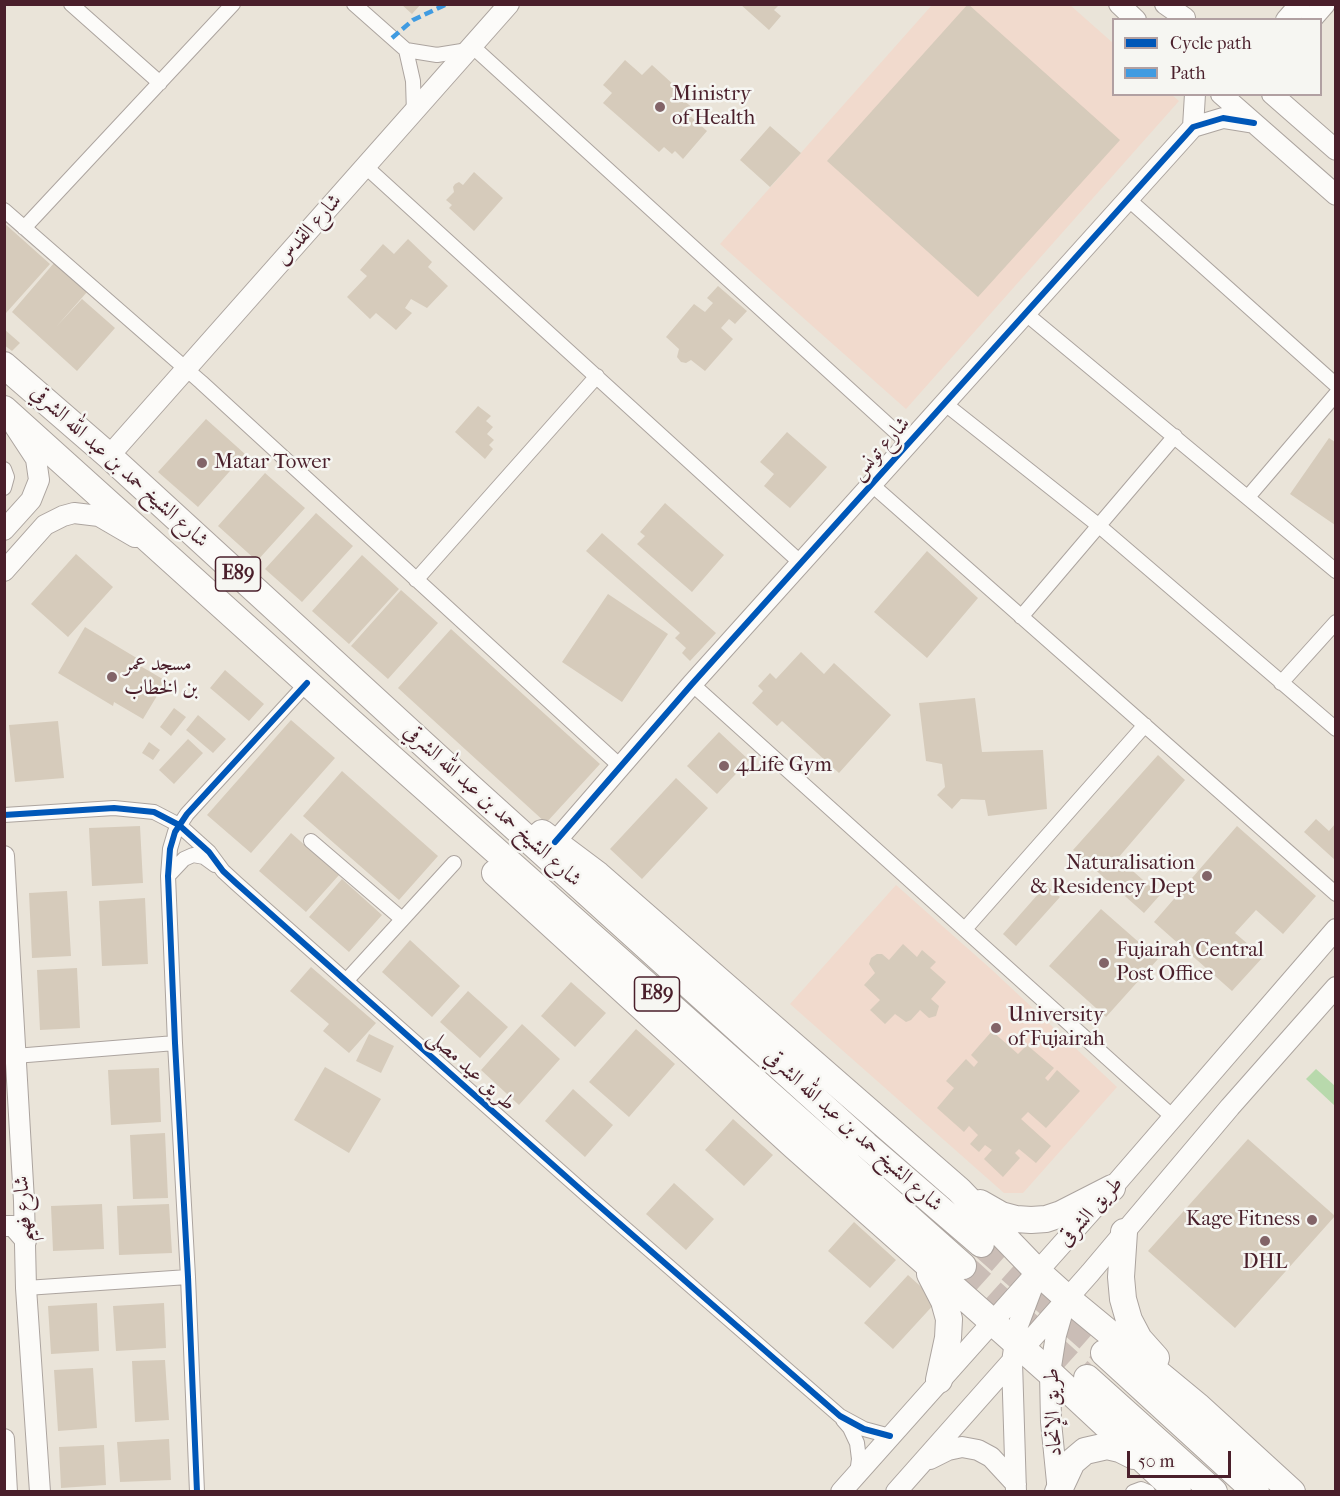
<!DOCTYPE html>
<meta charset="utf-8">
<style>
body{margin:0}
#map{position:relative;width:1340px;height:1496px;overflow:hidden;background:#eae4d9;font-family:"IM FELL French Canon",serif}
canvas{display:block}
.frame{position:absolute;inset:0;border:6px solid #4a1f2b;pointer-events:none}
.legend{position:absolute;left:1112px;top:18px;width:210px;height:78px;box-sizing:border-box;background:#f6f6f2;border:2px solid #b1a0a2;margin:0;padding:8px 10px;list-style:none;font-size:18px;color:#4a1f2b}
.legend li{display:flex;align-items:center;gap:12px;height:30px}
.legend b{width:30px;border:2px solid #b1a0a2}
.scale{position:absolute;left:1127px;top:1451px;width:104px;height:27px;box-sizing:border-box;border:3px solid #4a1f2b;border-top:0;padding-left:8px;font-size:18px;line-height:21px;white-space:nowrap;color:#4a1f2b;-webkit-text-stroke:4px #f6f6f2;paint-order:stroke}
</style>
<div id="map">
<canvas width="1340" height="1496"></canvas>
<div class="frame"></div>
<ul class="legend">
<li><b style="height:8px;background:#0057b8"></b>Cycle path</li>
<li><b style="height:8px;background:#409be1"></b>Path</li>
</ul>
<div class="scale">50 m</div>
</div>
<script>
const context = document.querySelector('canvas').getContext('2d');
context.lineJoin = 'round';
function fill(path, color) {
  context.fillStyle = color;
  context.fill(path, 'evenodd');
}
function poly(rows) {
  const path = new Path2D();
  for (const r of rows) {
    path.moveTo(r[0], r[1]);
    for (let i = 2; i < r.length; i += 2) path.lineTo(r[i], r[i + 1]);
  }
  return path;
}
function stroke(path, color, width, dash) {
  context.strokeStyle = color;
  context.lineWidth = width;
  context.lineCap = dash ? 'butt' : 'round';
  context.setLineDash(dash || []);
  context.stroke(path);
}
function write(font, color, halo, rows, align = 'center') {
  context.font = font + ' "IM FELL French Canon",Amiri,serif';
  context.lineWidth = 5;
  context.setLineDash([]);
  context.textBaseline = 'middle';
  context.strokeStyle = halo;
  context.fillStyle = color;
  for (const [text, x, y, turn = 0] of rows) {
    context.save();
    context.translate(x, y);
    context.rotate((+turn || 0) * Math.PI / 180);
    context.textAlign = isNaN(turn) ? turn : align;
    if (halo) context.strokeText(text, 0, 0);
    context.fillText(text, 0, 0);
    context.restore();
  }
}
const built = poly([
 [932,5,1070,5,1113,43,1114,94,1172,95,1179,101,906,409,720,244],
 [896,885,991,969,1117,1087,1023,1193,1004,1193,790,1004]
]);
const green = poly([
 [1316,1069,1335,1086,1335,1106,1306,1079]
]);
const building = poly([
 [401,4,421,4,412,14],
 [740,4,780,4,774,10,781,16,769,30],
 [968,4,1120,140,978,297,827,161],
 [625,60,642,75,652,65,686,96,683,100,694,109,689,115,707,131,683,159,675,151,672,154,664,147,659,152,603,103,612,93,603,85],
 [770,126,801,153,770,187,740,160],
 [474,172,503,198,474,231,449,208,452,205,446,200,454,192,453,187,455,184,459,182,463,185],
 [4,223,50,264,6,313,4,312],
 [408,239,432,262,428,267,448,286,427,308,411,299,405,308,412,313,396,330,376,313,370,319,347,297,367,276,360,270,383,244,394,254],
 [54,263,87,292,56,327,82,299,115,328,77,371,12,312],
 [718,286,747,311,735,324,729,319,721,328,733,339,705,371,691,360,686,363,681,362,677,357,679,349,666,337,694,304,705,312,713,303,707,298],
 [4,329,20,343,12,351,4,345],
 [478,406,491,416,486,421,493,427,487,434,494,440,489,445,493,449,485,459,455,432],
 [206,419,245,454,198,507,158,472],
 [787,432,827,467,790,508,764,486,774,474,760,462],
 [1329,438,1335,442,1335,525,1290,494],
 [265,473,305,508,257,561,218,526],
 [665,503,724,555,692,592,637,544,645,536,640,532],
 [316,513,353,546,302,602,265,569],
 [602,533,716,633,690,661,682,653,686,648,675,638,680,633,586,551],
 [927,551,978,598,927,658,874,612],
 [76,554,113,587,68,637,31,604],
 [362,555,399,589,349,644,312,611],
 [401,590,438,623,388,679,351,646],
 [608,594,668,634,622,702,562,662],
 [85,627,140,660,137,664,166,681,143,719,114,702,113,706,58,673],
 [451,629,600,764,546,823,398,688],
 [801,652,824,674,834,663,891,715,839,773,782,721,777,726,752,703,763,691,758,686,770,673,776,679],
 [225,670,264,704,249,721,210,688],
 [975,698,982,752,1043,750,1047,809,988,816,985,800,961,799,952,809,937,795,945,787,942,764,926,761,919,703],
 [174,708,186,717,171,736,160,727],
 [198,715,226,739,213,753,186,730],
 [291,720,335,758,251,853,207,815],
 [58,721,64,778,15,782,9,725],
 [719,732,749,760,717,794,687,766],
 [188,739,203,753,174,784,159,770],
 [149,742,160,750,153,760,142,753],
 [1158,755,1185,780,1118,858,1160,895,1144,913,1073,850],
 [342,771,438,856,399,900,303,816],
 [676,778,708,808,642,879,610,849],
 [1316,819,1329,831,1335,824,1335,860,1304,832],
 [140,826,143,883,92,886,89,828],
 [1237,826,1316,896,1283,934,1256,910,1235,933,1263,957,1232,991,1154,922],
 [291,833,339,875,306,912,259,871],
 [342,879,382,915,349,952,309,917],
 [1046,885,1060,897,1016,946,1003,934],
 [67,891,71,956,32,958,29,893],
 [145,898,148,964,102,966,99,901],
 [1101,909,1158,959,1106,1017,1049,966],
 [410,940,460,986,432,1017,382,972],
 [903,944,917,957,922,950,936,962,930,968,946,982,931,999,939,1006,936,1016,929,1018,920,1010,911,1020,906,1022,895,1014,885,1024,870,1010,880,1000,864,985,875,973,869,964,871,958,877,954,882,954,889,960],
 [311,967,376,1023,349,1053,323,1031,329,1024,290,991],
 [77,968,80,1028,40,1030,37,970],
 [571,982,606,1013,575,1047,541,1016],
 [468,991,508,1027,480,1058,440,1022],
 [522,1024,560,1059,519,1105,481,1070],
 [636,1029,675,1064,629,1117,589,1082],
 [992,1031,1018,1054,1027,1045,1054,1068,1045,1078,1048,1081,1057,1070,1080,1091,1046,1128,1028,1112,1021,1119,1051,1146,1036,1163,1019,1149,1015,1153,1020,1158,1003,1177,984,1159,992,1150,985,1145,979,1152,970,1144,978,1135,969,1126,964,1132,937,1108,954,1088,946,1081,966,1059,974,1067,978,1062,971,1055],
 [369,1034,394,1046,381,1073,356,1061],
 [325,1067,381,1099,349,1153,294,1120],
 [159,1068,161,1122,111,1125,108,1070],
 [573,1089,613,1125,585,1157,545,1121],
 [733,1119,773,1155,744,1186,705,1150],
 [165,1133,168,1198,133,1199,130,1135],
 [1248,1139,1335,1216,1235,1328,1148,1251],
 [674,1183,714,1219,686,1250,646,1214],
 [102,1204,104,1249,53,1251,51,1206],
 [169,1204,172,1253,119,1255,117,1206],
 [854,1222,896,1260,870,1288,828,1251],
 [908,1275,937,1301,893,1349,864,1323],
 [97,1303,99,1351,51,1354,48,1306],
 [164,1303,166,1348,116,1351,113,1306],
 [165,1360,169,1420,135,1422,132,1361],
 [93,1368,97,1428,58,1431,54,1370],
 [169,1439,171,1480,120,1482,117,1442],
 [104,1445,106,1485,61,1488,59,1447]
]);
const highwayTunnel = poly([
 [981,1244,1104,1353],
 [963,1266,1087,1378]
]);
const street = poly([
 [71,4,160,83],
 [354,4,406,50,437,55,468,50],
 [472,46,908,443],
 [406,50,413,81,414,113],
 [365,166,801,563],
 [1128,199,1336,385],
 [4,210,201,382,620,766],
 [24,228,233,4],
 [1025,313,1336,571],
 [944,403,1098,525,1336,729],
 [4,469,7,477,4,488],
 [871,484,1336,894],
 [1248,497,1336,394],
 [416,580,597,376],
 [1021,617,1175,436],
 [1281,683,1336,622],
 [692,684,1174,1118],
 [4,815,114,808,154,812,179,825,209,852,223,871,236,883,589,1197,840,1416,864,1429,890,1436],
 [311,841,402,919],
 [168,876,184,859,193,855,204,857,215,865],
 [965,929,1145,725],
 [346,981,454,863],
 [15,1056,175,1043],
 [26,1288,188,1277],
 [843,1420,850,1428,857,1443,859,1459,857,1474],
 [197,1492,188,1277,175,1043,168,876,170,849,175,832,187,814,307,683],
 [1133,1492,1141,1489,1148,1492]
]);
const secondary = poly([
 [1119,4,1136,20],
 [1165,4,1185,18],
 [1286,20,1300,4],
 [1311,20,1325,4],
 [1221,94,1336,195],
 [1272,94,1336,150],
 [1193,127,1195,94],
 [109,456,509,4],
 [4,530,31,500,39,480,36,459,15,427],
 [4,571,45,525,63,516,74,513,99,516,135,537],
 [555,842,692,684,1193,127,1223,118,1254,123],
 [4,856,24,1201,26,1288,40,1492],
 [4,1226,13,1226,26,1241],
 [4,1439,7,1492],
 [930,1459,948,1450,962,1447,978,1450,991,1457,1016,1484],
 [841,1492,1112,1188,1336,929],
 [896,1492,1090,1273,1230,1107,1336,987],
 [1016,1492,1012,1362,1017,1328,1034,1283],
 [1058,1492,1051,1422,1050,1373,1056,1335,1064,1307]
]);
const highway = poly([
 [4,365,109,456,468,785,866,1145,981,1244],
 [4,409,351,722,963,1266],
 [542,833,598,875,959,1190,1038,1272,1067,1298,1199,1407,1292,1492],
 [495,873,794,1146,1050,1373,1178,1492],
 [980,1203,1001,1215,1016,1219,1031,1220,1046,1219,1061,1214,1112,1188],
 [1124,1232,1121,1277,1123,1299,1129,1320,1139,1339,1156,1358],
 [930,1274,944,1301,949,1319,948,1338,939,1380],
 [1104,1353,1256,1492],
 [1087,1378,1214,1492],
 [1058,1492,1072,1462,1085,1451,1107,1446,1120,1449,1134,1456]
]);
const quiet = poly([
 [392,38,413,20,447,4]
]);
const cycleway = poly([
 [4,815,114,808,154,812,179,825,209,852,223,871,236,883,589,1197,840,1416,864,1429,890,1436],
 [555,842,692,684,1193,127,1223,118,1254,123],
 [197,1492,188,1277,175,1043,168,876,170,849,175,832,187,814,307,683]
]);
const markers = [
 [660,107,6,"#826468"],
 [202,463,6,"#826468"],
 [112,677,6,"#826468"],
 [724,766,6,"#826468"],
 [1207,876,6,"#826468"],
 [1104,963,6,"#826468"],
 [996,1028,6,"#826468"],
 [1312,1220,6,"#826468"],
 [1265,1241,6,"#826468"]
];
const shields = [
 [238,574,45],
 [657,994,45]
];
const shieldNames = [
 ["E89",238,574],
 ["E89",657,994]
];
const poiNames = [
 ["Ministry",672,95],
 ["of Health",672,119],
 ["Matar Tower",214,463],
 ["مسجد عمر",124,665],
 ["بن الخطاب",124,689],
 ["4Life Gym",736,766],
 ["Naturalisation",1195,864,"right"],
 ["& Residency Dept",1195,888,"right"],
 ["Fujairah Central",1116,951],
 ["Post Office",1116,975],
 ["University",1008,1016],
 ["of Fujairah",1008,1040],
 ["Kage Fitness",1300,1220,"right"],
 ["DHL",1265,1263,"center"]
];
const streetNames = [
 ["شارع القدس",309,230,-48],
 ["شارع تونس",881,449,-48],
 ["شارع الشيخ حمد بن عبد الله الشرقي",119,467,42],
 ["شارع الشيخ حمد بن عبد الله الشرقي",492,806,42],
 ["طريق عيد مصلى",471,1071,42],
 ["شارع الشيخ حمد بن عبد الله الشرقي",853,1131,42],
 ["شارع فهيم",24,1209,-93],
 ["طريق الشرقى",1091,1212,-48],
 ["طريق اﻹتحاد",1054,1412,-92]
];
fill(built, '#f1dacd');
fill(green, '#b8d9ac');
fill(building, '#d6cbbb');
stroke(highwayTunnel, '#cabdb6', 26, [26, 13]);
stroke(street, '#aca49f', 16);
stroke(secondary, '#aca49f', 22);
stroke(highway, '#aca49f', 28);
stroke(street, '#fcfbf9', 14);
stroke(secondary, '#fcfbf9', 20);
stroke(highway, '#fcfbf9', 26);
stroke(quiet, '#409be1', 4.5, [9, 4.5]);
stroke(cycleway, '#0057b8', 6);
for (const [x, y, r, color] of markers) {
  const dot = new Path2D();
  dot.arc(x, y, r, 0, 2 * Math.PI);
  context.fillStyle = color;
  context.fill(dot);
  stroke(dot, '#f6f6f2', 2);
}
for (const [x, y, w] of shields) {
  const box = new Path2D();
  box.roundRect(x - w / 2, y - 17, w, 34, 4.5);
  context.fillStyle = '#f6f6f2';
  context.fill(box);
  stroke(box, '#4a1f2b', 1.5);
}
write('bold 20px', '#4a1f2b', null, shieldNames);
write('21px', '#4a1f2b', '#f6f6f2', poiNames, 'left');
write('21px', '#4a1f2b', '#f6f6f2', streetNames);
</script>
